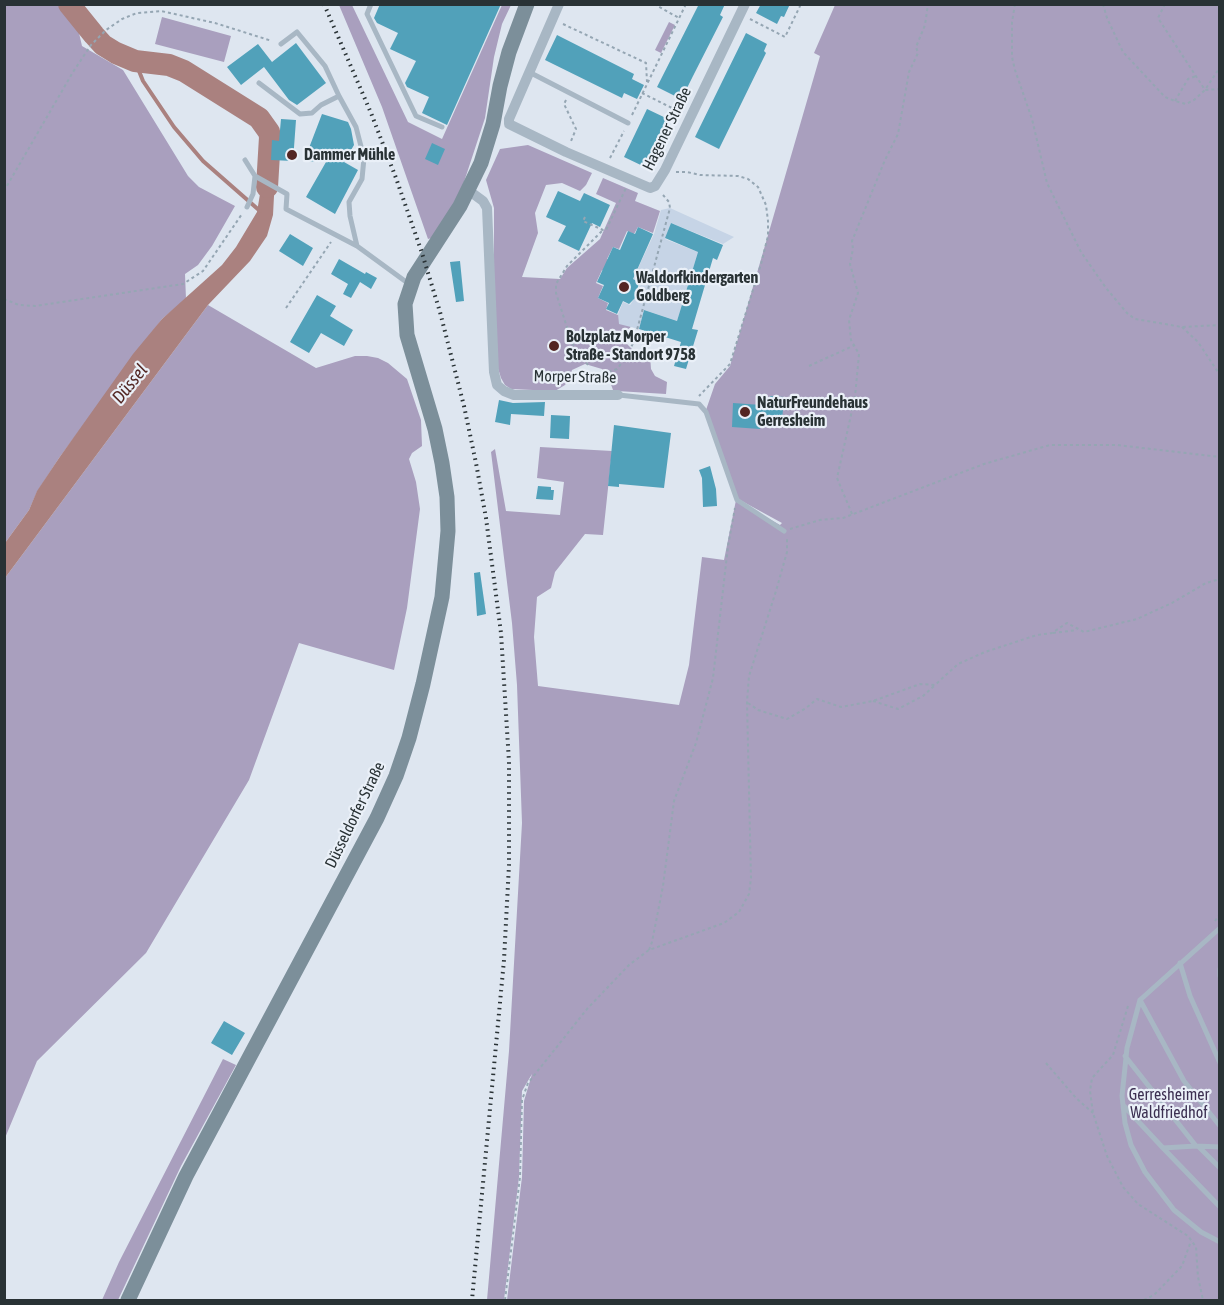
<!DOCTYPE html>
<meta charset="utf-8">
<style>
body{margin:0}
#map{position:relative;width:1224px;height:1305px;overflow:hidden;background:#dee6f0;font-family:"Asap Condensed",sans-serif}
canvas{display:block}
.frame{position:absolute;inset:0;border:6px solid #293235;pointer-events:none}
</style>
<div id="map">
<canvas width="1224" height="1305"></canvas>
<div class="frame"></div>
</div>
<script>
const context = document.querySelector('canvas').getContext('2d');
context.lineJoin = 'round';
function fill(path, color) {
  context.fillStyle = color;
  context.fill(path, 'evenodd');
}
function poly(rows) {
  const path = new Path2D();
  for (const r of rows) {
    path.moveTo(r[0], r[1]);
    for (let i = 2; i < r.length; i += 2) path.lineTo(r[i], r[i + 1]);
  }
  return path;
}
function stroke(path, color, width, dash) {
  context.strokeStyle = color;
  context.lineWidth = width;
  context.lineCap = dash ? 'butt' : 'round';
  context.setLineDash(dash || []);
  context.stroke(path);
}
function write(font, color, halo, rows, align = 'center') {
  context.font = font + ' "Asap Condensed",sans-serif';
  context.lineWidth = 4.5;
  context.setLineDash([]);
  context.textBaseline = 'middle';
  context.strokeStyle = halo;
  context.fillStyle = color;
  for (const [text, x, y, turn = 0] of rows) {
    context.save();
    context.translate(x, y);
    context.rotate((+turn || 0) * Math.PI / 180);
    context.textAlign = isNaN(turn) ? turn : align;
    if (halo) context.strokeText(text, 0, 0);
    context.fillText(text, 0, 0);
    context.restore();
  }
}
const green = poly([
 [5,5,58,5,74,25,79,33,82,46,123,70,188,176,199,187,235,206,212,246,198,265,185,274,186,299,162,319,59,458,37,492,29,510,5,543],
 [339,5,352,5,408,122,442,139,502,5,511,5,502,24,494,57,485,118,461,191,435,237,428,239,382,107],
 [835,5,1219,5,1219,1300,507,1300,522,1177,524,1101,532,1074,522,1091,519,1177,504,1300,487,1300,509,1051,522,823,517,685,512,623,491,452,495,449,506,511,560,515,564,482,537,478,540,447,612,451,603,535,585,534,555,572,551,588,537,597,534,637,538,686,679,705,689,665,702,557,724,560,736,500,780,525,782,523,738,499,706,410,715,384,730,366,820,56,814,53],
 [162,17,231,36,224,62,155,44],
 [669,22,675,25,661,53,655,50],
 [528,145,592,173,586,185,580,191,562,183,546,185,535,213,538,233,522,277,560,279,567,268,600,239,616,203,596,194,603,178,638,193,635,201,660,211,653,233,638,227,634,234,627,231,619,249,613,247,607,259,613,262,608,273,602,270,596,283,603,286,598,298,608,303,606,310,618,315,635,310,626,343,633,350,650,355,651,369,655,376,667,382,666,394,617,391,613,390,608,376,602,369,585,364,572,370,569,379,565,385,555,391,511,389,505,385,501,378,497,365,494,290,494,208,486,180,500,149],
 [208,305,316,368,355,356,367,356,378,358,388,363,407,379,421,420,422,446,412,453,409,459,416,482,420,509,407,608,394,670,299,643,249,780,146,953,37,1061,5,1138,5,578],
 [223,1059,236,1065,181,1166,118,1300,102,1300,119,1262]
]);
const plaza = poly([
 [670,208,734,237,723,244,671,223,665,239,698,252,677,321,644,310,639,329,619,324,618,314,623,302,630,305,639,292,640,282,633,279,654,234,661,210]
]);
const water = poly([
 [266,158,269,158,275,166,275,177,273,215,267,236,250,261,208,305,5,578,5,543,29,510,37,491,59,458,133,354,162,319,222,265,236,247,257,212]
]);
const stream = poly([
 [135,61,143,81,174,127,203,161,260,211]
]);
const river = poly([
 [69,4,94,35,103,45,116,53,135,61,169,65,184,71,259,118,269,132,270,137,267,187]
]);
const building = poly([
 [380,4,501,4,447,125,422,113,429,97,407,87,405,83,416,61,390,49,398,33,377,23,374,18],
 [699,4,725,4,720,15,723,17,693,76,686,90,683,89,679,98,657,87],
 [761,4,790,4,784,17,781,16,777,24,756,13],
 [746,33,767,44,764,51,766,53,719,149,695,137],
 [557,35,634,74,632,79,644,85,637,99,624,93,622,98,545,60],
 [296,43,326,83,297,105,289,100,264,67,241,85,227,67,258,44,272,62],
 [647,109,668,119,663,129,666,130,647,168,624,157],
 [322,114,348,122,351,129,354,145,344,162,358,170,335,214,306,197,326,162,304,161],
 [281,119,296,120,293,161,271,160,272,140,279,141],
 [432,143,445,149,438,165,425,159],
 [558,191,580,201,584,193,610,205,600,227,592,223,579,251,558,241,566,226,546,217],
 [671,223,723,245,717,260,713,258,692,329,698,330,686,369,674,366,681,342,639,329,644,310,677,321,698,252,665,238],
 [638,227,653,234,633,279,639,282,636,297,629,304,623,301,617,314,606,309,609,303,598,298,604,285,597,282,613,247,620,250,628,231,635,234],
 [290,234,313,248,303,266,279,251],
 [339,259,365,274,366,272,377,278,371,289,360,282,351,298,343,294,348,284,331,274],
 [460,261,464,301,456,302,450,262],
 [317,295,336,306,330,316,353,330,344,346,321,333,309,353,290,342],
 [770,396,784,397,782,421,760,420,760,429,732,427,733,403,761,405,761,401,769,401],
 [499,400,513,403,545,402,544,416,511,414,510,425,495,422],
 [551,415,570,416,569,439,550,438],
 [614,425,671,433,664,488,619,484,619,487,608,486],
 [710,466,716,489,717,506,703,507,702,478,699,470],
 [538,486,551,487,551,490,554,490,553,500,536,499],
 [480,572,486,614,477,616,474,573],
 [224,1021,245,1033,232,1055,211,1043]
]);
const path = poly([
 [654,4,679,18],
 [1015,4,1012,22,1012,57,1015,70,1032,119,1047,183,1081,252,1106,288,1127,313,1135,319,1182,327,1220,325],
 [1103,4,1107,18,1123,52,1165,97,1175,101,1186,104,1194,100,1205,90,1220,67],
 [1165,4,1158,18,1205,90,1220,89],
 [750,19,785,37,801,4],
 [563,24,646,63,647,82],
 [642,93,680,112],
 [566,100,564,104,576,129,571,141],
 [1175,101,1188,79,1196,76],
 [632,115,686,4],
 [610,158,624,131],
 [676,172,687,172,700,175,738,176,748,179,758,187,766,205,768,221,768,236,761,264,730,364,699,396],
 [4,191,73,72,91,45,106,30,122,19,137,13,161,11,215,23,272,41],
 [585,217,583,221,603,230,606,230,626,188],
 [4,299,19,305,35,306,183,284,203,271,242,214],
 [286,308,331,242],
 [1182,327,1198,342,1220,375],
 [588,365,572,343,556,293,556,284,567,266,603,230],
 [809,366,855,345],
 [603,374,617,369,627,356,634,341,670,208,669,202,663,195],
 [852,514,837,478,855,397,859,354,851,340,849,320,858,293,850,264,853,249,852,241,885,160,898,134,909,72,918,53,916,47,925,25,928,4],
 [790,529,820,520,843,518,984,464,1050,445,1117,445,1220,457],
 [1053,633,1077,630],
 [873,701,898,709,923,696,934,686],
 [748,703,758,710,787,719,806,708,817,699,841,707,873,701,920,684,935,685,958,664,985,652,1037,635,1052,633,1067,623,1084,632,1137,619,1172,603,1206,583,1220,579],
 [1215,921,1220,914],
 [649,950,652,942,663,886,674,801,696,743,713,678,728,546,735,508],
 [1128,1006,1113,1055,1092,1078,1090,1091,1093,1113,1107,1156,1123,1187,1138,1204,1188,1236,1196,1247,1198,1277,1203,1300],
 [1046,1063,1076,1098,1093,1113],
 [505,1300,520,1177,522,1100,528,1083,587,1009,629,965,649,950,724,923,739,912,749,894,751,878,747,702,749,676,776,591,787,552,787,539],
 [1144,1300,1154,1295,1182,1266,1191,1241]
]);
const service = poly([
 [371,4,367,14,416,116,442,127],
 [281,44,297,32,325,66,339,96],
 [529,72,628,123],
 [259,83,300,114,312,113,321,105,339,96,356,127,364,158,362,179,349,202,350,216,357,246],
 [245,160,255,176,287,194,286,209,357,246,409,284],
 [247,207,253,194,255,176],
 [619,395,699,404,706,412,737,500,784,531],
 [1220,928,1140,1000,1127,1048,1122,1096,1125,1123,1131,1145,1145,1172,1174,1210,1201,1232,1220,1242],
 [1180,963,1190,996,1220,1063],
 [1220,969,1220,976],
 [1140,1000,1184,1081,1220,1126],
 [1125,1056,1196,1146],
 [1123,1105,1163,1148,1196,1146,1220,1147],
 [1199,1147,1220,1168],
 [1163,1148,1220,1207]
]);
const minor = poly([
 [559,4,509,119,509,124,566,152,650,188,655,186,665,170,745,4],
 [468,190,483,201,487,208,494,372,497,385,504,391,514,395,618,395]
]);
const secondary = poly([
 [128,1300,186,1176,377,818,396,776,409,738,423,684,442,597,448,531,447,497,442,463,435,429,407,335,405,304,414,277,460,206,481,163,493,124,500,86,509,52,527,4]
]);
const rail = poly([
 [324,4,371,113,396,178,421,250,440,312,464,406,476,463,486,518,501,633,509,762,509,865,504,960,472,1300]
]);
const markers = [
 [292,155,6,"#532623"],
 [624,287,6,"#532623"],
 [554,346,6,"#532623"],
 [745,412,6,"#532623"]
];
const streetNames = [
 ["Hagener Straße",667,129,-64],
 ["Morper Straße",575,377,1],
 ["Düsseldorfer Straße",355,815,-64]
];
const poiNames = [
 ["Dammer Mühle",304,155],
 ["Waldorfkindergarten",636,278],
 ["Goldberg",636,296],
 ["Bolzplatz Morper",566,337],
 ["Straße - Standort 9758",566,355],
 ["NaturFreundehaus",757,403],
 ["Gerresheim",757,421]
];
const parkNames = [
 ["Gerresheimer",1169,1095],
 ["Waldfriedhof",1169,1113]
];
const waterNames = [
 ["Düssel",130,384,-51]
];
fill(green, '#a99fbe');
fill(plaza, '#c6d4e6');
fill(water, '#aa817f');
stroke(stream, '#aa817f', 4);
stroke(river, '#aa817f', 22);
fill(building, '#51a1ba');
stroke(path, '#95a6b3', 2, [3, 3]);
stroke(service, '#a8b7c4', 5);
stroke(minor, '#a8b7c4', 10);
stroke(secondary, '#7c8f9a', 15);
stroke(rail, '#293235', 4, [1.5, 4.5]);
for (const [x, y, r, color] of markers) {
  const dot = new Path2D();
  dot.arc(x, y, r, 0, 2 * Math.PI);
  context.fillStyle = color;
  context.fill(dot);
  stroke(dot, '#eaf0f8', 2);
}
write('16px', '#293235', '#eaf0f8', streetNames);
write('bold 16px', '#293235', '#eaf0f8', poiNames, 'left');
write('16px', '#3c2f51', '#eaf0f8', parkNames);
write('italic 18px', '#532623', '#eaf0f8', waterNames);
</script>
